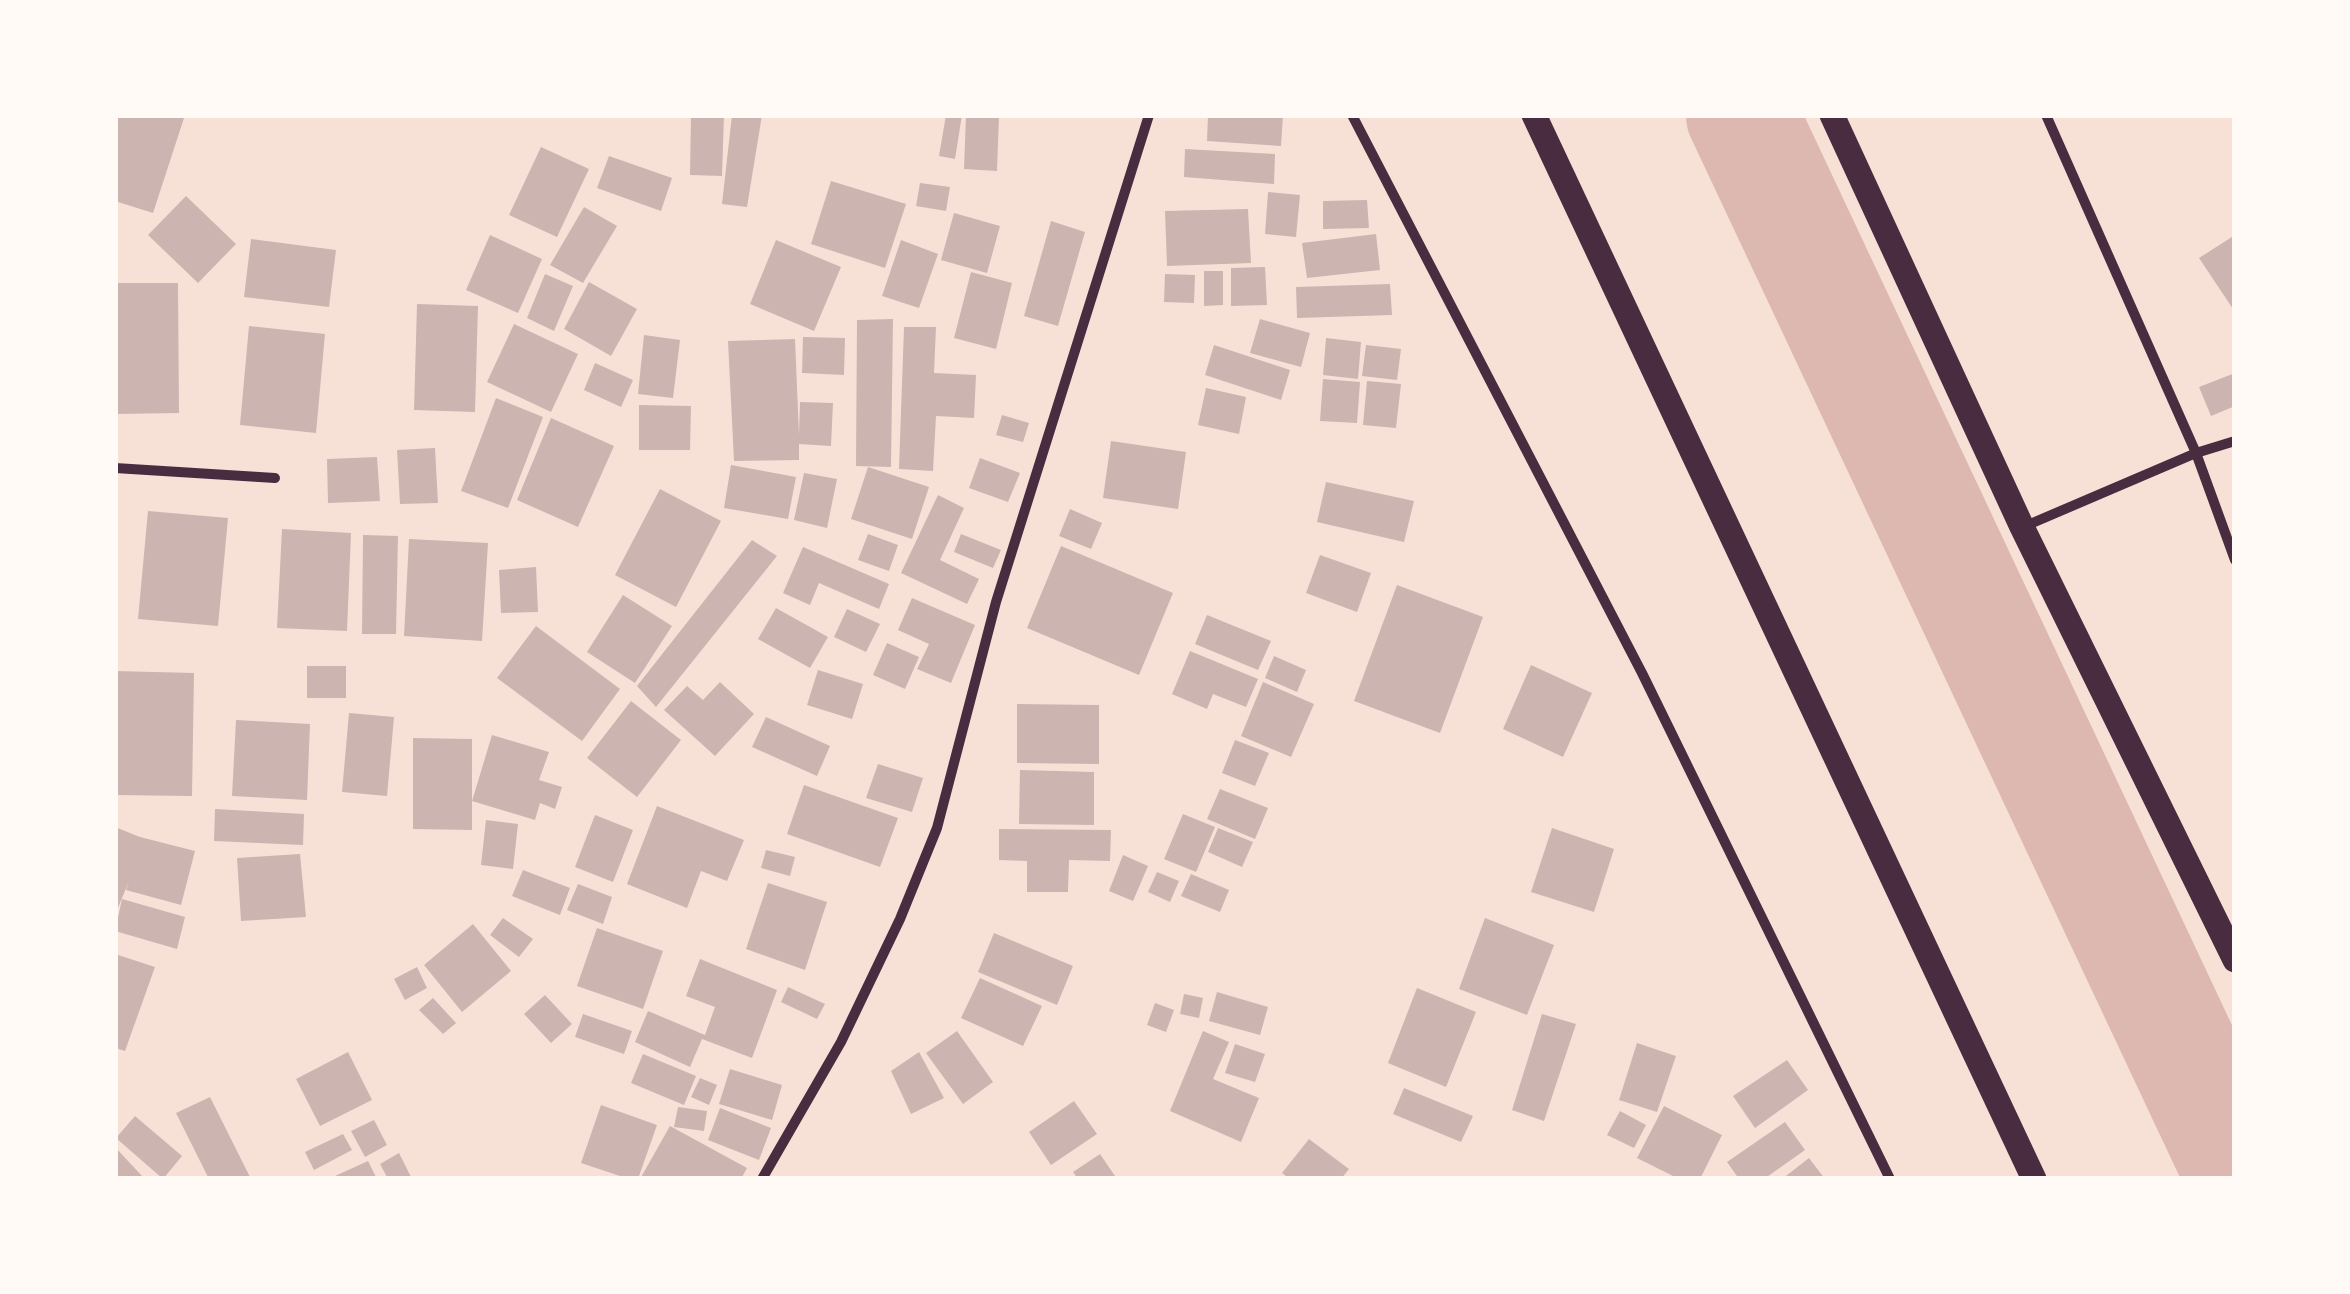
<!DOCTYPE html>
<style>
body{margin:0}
#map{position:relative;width:2350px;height:1294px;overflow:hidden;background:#f7e1d7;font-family:"Fira Sans Condensed",sans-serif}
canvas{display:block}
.frame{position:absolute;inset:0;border:118px solid #fffaf5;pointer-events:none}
</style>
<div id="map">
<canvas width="2350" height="1294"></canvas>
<div class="frame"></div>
</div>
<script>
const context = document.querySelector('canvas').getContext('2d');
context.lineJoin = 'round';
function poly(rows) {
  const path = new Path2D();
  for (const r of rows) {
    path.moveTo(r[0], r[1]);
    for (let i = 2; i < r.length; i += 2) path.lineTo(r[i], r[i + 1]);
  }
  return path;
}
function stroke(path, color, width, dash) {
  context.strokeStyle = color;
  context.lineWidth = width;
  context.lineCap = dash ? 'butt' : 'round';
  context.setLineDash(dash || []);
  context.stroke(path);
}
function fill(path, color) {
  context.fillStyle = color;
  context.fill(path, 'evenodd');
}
const river = poly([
 [1742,115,2235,1163]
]);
const building = poly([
 [115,115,185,115,153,213,115,201],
 [691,115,724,115,722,176,690,175],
 [732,115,762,115,747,207,722,204],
 [946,115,962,115,955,159,939,156],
 [966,115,999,115,997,171,964,169],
 [1208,115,1283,115,1281,146,1207,141],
 [541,147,589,169,557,237,509,215],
 [1185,149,1275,154,1274,184,1184,177],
 [609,156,672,178,661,211,597,188],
 [831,181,906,204,885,268,811,244],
 [920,183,950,187,946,211,916,206],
 [1268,192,1300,195,1296,237,1265,234],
 [186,196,236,244,198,283,148,235],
 [1367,200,1369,228,1323,229,1323,201],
 [584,207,617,226,583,283,550,265],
 [1248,209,1251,263,1167,266,1165,211],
 [954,213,1000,226,987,273,941,260],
 [1051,221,1085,232,1058,326,1024,316],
 [1376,234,1380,270,1307,278,1302,243],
 [490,235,542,259,518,313,466,290],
 [2235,235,2235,312,2199,258],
 [251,239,336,250,329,307,244,297],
 [776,240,841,267,814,331,750,304],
 [901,240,938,254,919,308,882,296],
 [1265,267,1267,305,1231,306,1231,268],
 [1204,271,1223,271,1223,305,1204,306],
 [971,272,1012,283,996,349,954,338],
 [545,274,573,286,554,331,527,318],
 [1165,274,1195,275,1194,303,1164,302],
 [589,282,637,309,611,356,564,329],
 [115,283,178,283,179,413,115,414],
 [1390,284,1392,315,1297,318,1296,287],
 [417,304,478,306,475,412,414,410],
 [893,319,891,467,856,466,857,320],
 [1260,319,1310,333,1301,367,1250,353],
 [514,324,578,354,551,412,487,382],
 [249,326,325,334,316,433,240,425],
 [904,327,936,327,934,373,976,375,974,418,936,416,933,471,899,469],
 [644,335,680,340,673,398,638,394],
 [803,337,845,338,844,375,802,373],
 [1326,338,1361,342,1358,379,1323,375],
 [795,339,799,435,800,402,833,403,831,446,799,444,799,460,734,461,728,341],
 [1214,345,1290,370,1281,400,1205,375],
 [1366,345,1401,349,1397,380,1362,376],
 [595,363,633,380,621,407,584,390],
 [2235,373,2235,406,2211,416,2199,387],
 [1323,379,1360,382,1357,423,1320,421],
 [1367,381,1401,384,1396,428,1363,425],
 [1206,388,1246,397,1239,434,1198,425],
 [496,398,543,417,508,508,461,491],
 [639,405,691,406,690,450,639,450],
 [1002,415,1029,423,1023,442,996,435],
 [551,418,614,446,578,527,517,500],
 [1111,441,1186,452,1178,509,1103,498],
 [435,448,438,503,400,504,397,450],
 [377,457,380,501,328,503,327,459],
 [980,458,1020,473,1008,502,969,488],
 [731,465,796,477,788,519,724,508],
 [868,467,929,487,912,539,851,519],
 [804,473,837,479,827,528,794,520],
 [1326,482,1414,501,1404,542,1317,522],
 [660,489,721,521,676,607,615,575],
 [938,495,964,508,940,560,979,579,967,604,901,573],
 [1070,509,1102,523,1091,549,1059,536],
 [148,511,228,518,218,626,138,619],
 [282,529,351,533,347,631,277,628],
 [868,534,898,545,889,571,858,560],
 [961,534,1001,550,993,568,954,552],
 [363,535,398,536,396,634,362,634],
 [409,539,488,543,482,641,404,636],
 [752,540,777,556,656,707,637,686],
 [1061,546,1173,593,1139,675,1027,628],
 [803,547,889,584,879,609,819,583,810,605,783,593],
 [1320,555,1371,573,1357,612,1306,593],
 [536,567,538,612,501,613,499,570],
 [1397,585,1483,617,1440,733,1354,701],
 [623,595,672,626,635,683,587,652],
 [912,598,975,625,951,683,917,669,929,644,898,630],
 [776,608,828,637,810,668,758,639],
 [847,609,880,624,866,652,834,637],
 [1207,615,1271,641,1258,670,1195,644],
 [536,626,620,689,582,741,497,678],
 [887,643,919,657,905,689,873,675],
 [1190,651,1258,679,1246,707,1213,694,1207,709,1172,694],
 [1274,656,1306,670,1297,692,1265,678],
 [1531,665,1592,693,1563,757,1503,729],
 [307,666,346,666,346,698,307,698],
 [818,670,863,684,852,719,807,705],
 [115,671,194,673,192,796,115,795],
 [720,682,754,714,715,756,664,710,687,686,703,700],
 [1263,682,1314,704,1291,757,1241,736],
 [631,701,681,740,637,797,587,758],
 [1017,704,1099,705,1099,764,1017,763],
 [349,713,394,717,387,796,342,792],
 [766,717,830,746,817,776,752,747],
 [236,720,310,724,307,800,232,796],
 [492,735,549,752,539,780,562,787,555,809,540,803,535,820,472,801],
 [413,738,472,739,472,830,413,829],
 [1235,740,1269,753,1255,786,1222,773],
 [878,764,923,778,912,812,866,798],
 [1020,770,1094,772,1094,825,1019,824],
 [804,785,898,818,880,867,787,834],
 [1220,789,1268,808,1255,839,1207,819],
 [657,806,744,840,727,881,701,871,687,908,627,884],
 [215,809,304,814,303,845,214,841],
 [1183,814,1215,827,1196,872,1164,859],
 [595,815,633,830,613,882,575,867],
 [486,820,518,824,513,869,481,865],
 [115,827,140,837,195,851,181,905,126,890,129,881,115,915],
 [1218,828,1253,842,1242,867,1208,852],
 [1552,828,1614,849,1594,912,1531,892],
 [999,829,1111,830,1110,861,1069,860,1068,892,1027,892,1027,861,999,860],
 [766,850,795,857,790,876,761,868],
 [300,854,306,917,241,921,237,858],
 [1123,855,1148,866,1133,901,1109,891],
 [523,870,570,888,560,915,512,896],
 [1157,872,1179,881,1170,902,1148,892],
 [1191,874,1229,890,1220,912,1181,896],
 [768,883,827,902,805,970,746,949],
 [578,884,612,897,603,924,567,910],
 [122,899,185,917,177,949,115,931],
 [503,918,533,939,519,957,490,935],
 [1485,918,1554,945,1527,1015,1459,989],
 [473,924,511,971,462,1012,424,965],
 [597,928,663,951,643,1009,577,986],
 [994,933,1073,966,1057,1005,978,972],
 [115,954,155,967,125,1051,115,1048],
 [700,959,777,990,752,1058,702,1039,690,1067,635,1042,648,1011,705,1035,715,1007,686,996],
 [417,967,427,988,405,1000,394,979],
 [980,978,1042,1006,1023,1046,961,1018],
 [788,987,825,1004,817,1019,781,1002],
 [1417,988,1476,1012,1446,1087,1388,1063],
 [1217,992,1268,1007,1260,1035,1209,1021],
 [1184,994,1203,998,1199,1018,1180,1014],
 [545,995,572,1024,551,1043,524,1014],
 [433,998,456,1023,443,1034,419,1010],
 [1155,1003,1174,1010,1166,1032,1147,1025],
 [583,1014,632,1031,624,1054,575,1037],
 [1542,1014,1576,1024,1544,1121,1512,1110],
 [957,1031,993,1082,963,1104,926,1053],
 [1203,1031,1229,1042,1213,1079,1259,1098,1241,1142,1170,1111],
 [1637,1043,1676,1056,1657,1112,1619,1100],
 [1235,1044,1265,1054,1255,1082,1225,1073],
 [348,1052,372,1100,320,1126,296,1079],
 [919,1052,944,1098,911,1114,891,1071],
 [643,1054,696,1076,684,1105,631,1083],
 [1787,1060,1808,1090,1755,1128,1733,1096],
 [730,1069,782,1085,772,1120,719,1104],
 [700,1078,717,1085,709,1105,691,1097],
 [1404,1088,1473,1116,1461,1142,1393,1114],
 [210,1097,251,1179,209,1179,176,1113],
 [1074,1101,1097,1134,1051,1165,1029,1132],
 [601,1105,657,1125,638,1179,629,1179,581,1163],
 [1664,1106,1722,1135,1700,1179,1679,1179,1637,1158],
 [678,1107,707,1111,704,1131,674,1127],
 [720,1108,771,1128,759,1160,708,1140],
 [1620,1111,1646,1125,1634,1148,1607,1135],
 [135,1116,182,1156,163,1179,116,1138],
 [374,1120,387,1145,365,1157,351,1131],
 [1785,1122,1805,1150,1764,1179,1739,1179,1727,1162],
 [670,1126,747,1168,741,1179,640,1179],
 [343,1134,352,1150,314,1170,305,1152],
 [1309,1139,1349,1169,1341,1179,1290,1179,1282,1173],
 [115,1147,142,1176,139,1179,115,1179],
 [399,1153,412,1179,388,1179,380,1164],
 [1100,1154,1117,1179,1078,1179,1073,1172],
 [1809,1158,1825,1179,1782,1179],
 [368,1161,377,1179,336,1179,335,1176]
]);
const minor = poly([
 [1352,115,1642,673,1890,1179],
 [2046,115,2196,453,2235,560],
 [115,468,275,478],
 [2023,527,2196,453,2235,441],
 [762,1179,841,1042,900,919,937,828,996,602,1149,115]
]);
const primary = poly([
 [1534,115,2034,1179],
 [1832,115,2022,527,2235,960]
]);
stroke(river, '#dcb8b0', 112);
fill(building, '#ccb4b1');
stroke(minor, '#4a2c40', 10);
stroke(primary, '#4a2c40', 25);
</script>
